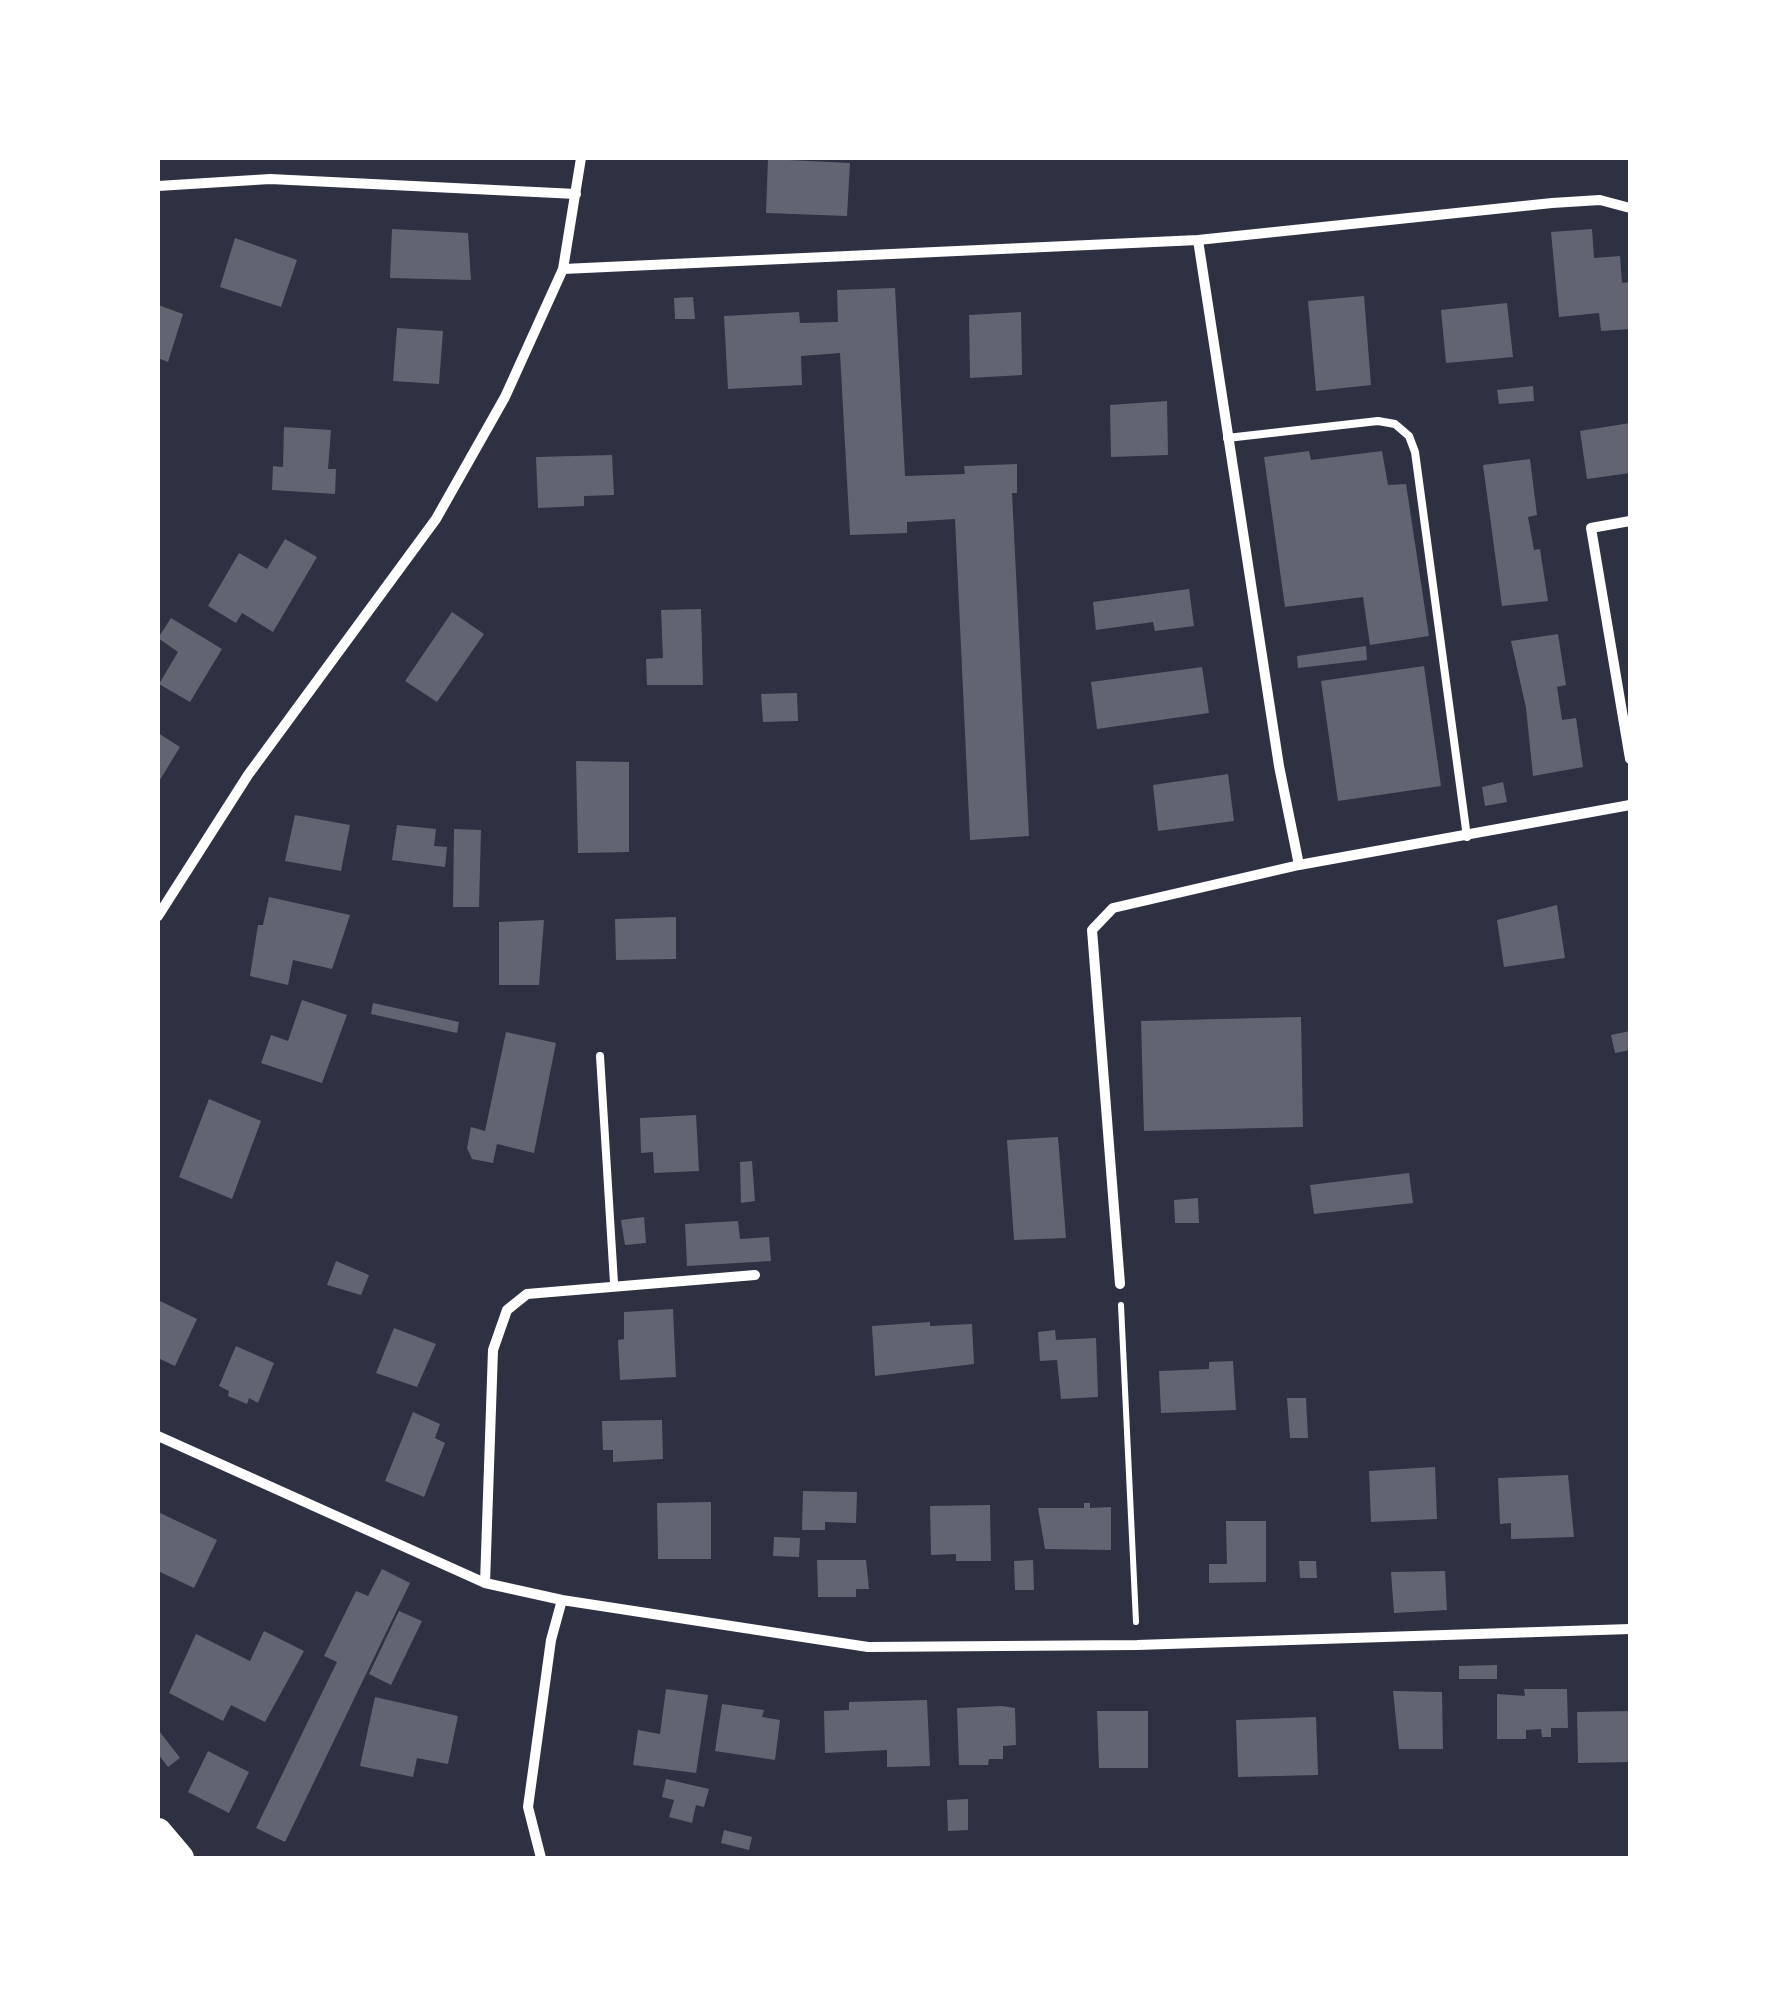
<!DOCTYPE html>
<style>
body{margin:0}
#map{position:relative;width:1788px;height:2016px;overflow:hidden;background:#2d3142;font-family:"Source Serif 4",serif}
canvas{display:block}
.frame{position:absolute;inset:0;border:160px solid #fff;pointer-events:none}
</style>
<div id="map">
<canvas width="1788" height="2016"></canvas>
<div class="frame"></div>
</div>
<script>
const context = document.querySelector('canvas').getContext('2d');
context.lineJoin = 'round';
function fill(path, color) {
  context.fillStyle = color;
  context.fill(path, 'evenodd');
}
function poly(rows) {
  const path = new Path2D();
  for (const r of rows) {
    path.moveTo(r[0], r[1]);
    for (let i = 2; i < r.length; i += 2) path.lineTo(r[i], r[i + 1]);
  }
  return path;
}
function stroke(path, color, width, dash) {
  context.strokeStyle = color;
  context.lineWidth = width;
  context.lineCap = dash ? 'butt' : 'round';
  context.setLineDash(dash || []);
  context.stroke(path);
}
const building = poly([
 [768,159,850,163,847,216,766,213],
 [392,229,468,233,471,280,390,278],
 [1592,229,1594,258,1620,256,1622,283,1630,282,1630,329,1601,331,1599,313,1559,317,1551,232],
 [235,238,297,260,281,307,220,287],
 [895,288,905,476,965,474,964,466,1017,464,1017,493,1012,493,1029,836,970,840,955,519,907,522,907,533,850,535,840,353,801,356,802,385,728,389,724,316,799,312,800,323,838,322,837,290],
 [1364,296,1371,385,1316,391,1308,301],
 [693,297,695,319,675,319,674,298],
 [1507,303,1513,357,1446,363,1441,310],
 [158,305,183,314,168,362,158,358],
 [1021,312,1022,375,970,378,969,315],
 [397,328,443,331,439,384,393,381],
 [1533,386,1534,401,1499,404,1497,390],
 [1167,401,1168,455,1111,457,1110,405],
 [1630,423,1630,473,1587,479,1580,431],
 [284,427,331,430,328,469,336,469,335,494,272,490,273,466,283,467],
 [1309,451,1311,460,1382,451,1388,485,1406,484,1429,636,1370,645,1363,597,1285,607,1264,457],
 [612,455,614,495,584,496,584,506,538,508,536,457],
 [1530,459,1537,515,1528,517,1534,550,1540,549,1548,601,1502,606,1483,465],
 [285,539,317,557,273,632,242,613,236,623,208,606,239,553,267,569],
 [1189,589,1194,626,1155,631,1153,622,1096,630,1093,602],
 [701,609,703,685,647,685,646,659,663,658,661,610],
 [452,612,484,634,437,702,405,681],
 [171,618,222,649,190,702,159,684,178,652,158,638],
 [1558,634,1566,685,1557,687,1562,720,1576,718,1583,767,1533,776,1526,708,1511,641],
 [1366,646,1367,660,1298,668,1297,656],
 [1424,666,1441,786,1338,801,1321,681],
 [1202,667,1209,713,1097,729,1091,682],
 [797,693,798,721,763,722,761,694],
 [158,733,180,747,158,783],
 [576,761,629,762,629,852,578,853],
 [1228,774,1234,821,1158,831,1153,785],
 [1503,782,1507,802,1485,806,1482,787],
 [295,815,350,825,341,871,285,861],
 [397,825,436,829,434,846,447,847,445,867,392,860],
 [454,829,481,830,479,907,453,907],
 [269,897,350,915,332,969,293,960,288,985,250,976,258,925,263,925],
 [1557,905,1565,958,1504,967,1497,920],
 [676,917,676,959,616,960,615,919],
 [544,920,539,985,499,985,499,922],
 [302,1000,347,1015,322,1083,261,1063,271,1035,288,1041],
 [373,1003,459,1022,457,1033,371,1014],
 [1301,1017,1303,1127,1144,1131,1141,1021],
 [1630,1031,1630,1050,1615,1053,1611,1035],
 [506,1032,556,1043,534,1153,497,1144,493,1163,472,1159,467,1148,471,1127,485,1131],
 [209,1099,261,1121,232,1199,179,1177],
 [696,1115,699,1171,654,1173,653,1152,641,1153,640,1118],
 [1058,1137,1066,1238,1014,1240,1007,1140],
 [752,1161,755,1201,741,1203,740,1162],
 [1409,1173,1413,1203,1314,1214,1310,1185],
 [1198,1198,1199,1223,1175,1223,1174,1200],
 [644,1217,646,1243,625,1245,621,1220],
 [738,1221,740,1239,769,1237,771,1261,687,1266,685,1224],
 [336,1261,369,1275,361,1295,327,1285],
 [158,1300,197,1319,175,1366,158,1358],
 [673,1309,676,1377,620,1380,618,1340,624,1339,624,1312],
 [930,1322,930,1326,972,1324,974,1364,875,1376,872,1326],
 [394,1328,436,1344,417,1387,376,1373],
 [1055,1330,1056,1340,1096,1338,1098,1397,1061,1399,1057,1360,1040,1361,1038,1332],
 [236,1346,274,1363,258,1403,249,1398,247,1404,228,1396,229,1391,219,1386],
 [1233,1361,1236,1410,1161,1413,1159,1371,1209,1369,1209,1362],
 [1287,1398,1306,1398,1308,1438,1290,1438],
 [413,1412,440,1424,435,1438,445,1443,424,1497,385,1481],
 [662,1420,663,1459,613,1462,613,1450,603,1450,602,1421],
 [1435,1467,1437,1519,1371,1522,1369,1471],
 [1568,1475,1574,1537,1511,1539,1511,1523,1500,1524,1498,1478],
 [803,1491,857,1492,856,1523,825,1522,825,1530,802,1530],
 [711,1502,711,1559,658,1559,657,1503],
 [1084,1503,1090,1503,1090,1508,1111,1507,1111,1550,1045,1549,1038,1508,1084,1508],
 [990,1505,991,1561,956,1561,956,1554,931,1555,930,1506],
 [158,1512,217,1540,194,1588,158,1571],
 [1226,1521,1266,1521,1266,1582,1209,1583,1209,1564,1227,1564],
 [774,1537,800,1538,799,1557,773,1556],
 [817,1560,866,1560,869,1589,856,1589,856,1597,818,1597],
 [1033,1560,1034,1590,1015,1590,1014,1561],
 [1299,1561,1316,1561,1317,1578,1300,1578],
 [382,1569,410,1583,285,1842,256,1828,337,1662,324,1656,356,1591,368,1596],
 [1445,1571,1447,1610,1394,1613,1391,1572],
 [399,1611,422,1621,391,1685,369,1674],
 [264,1631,304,1651,265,1722,231,1705,223,1721,169,1693,196,1634,250,1661],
 [1497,1665,1497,1679,1459,1679,1459,1666],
 [666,1689,708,1695,696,1773,633,1765,638,1730,660,1734],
 [1524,1689,1567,1689,1568,1728,1551,1728,1551,1737,1542,1737,1541,1729,1526,1730,1526,1739,1497,1739,1497,1694,1525,1696],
 [1393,1691,1442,1692,1443,1749,1399,1749],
 [375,1697,458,1716,448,1764,417,1758,413,1777,360,1766],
 [927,1700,930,1766,887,1767,887,1750,825,1753,824,1711,849,1710,849,1702],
 [722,1704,764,1710,762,1717,780,1720,775,1760,715,1751],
 [1002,1706,1015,1708,1016,1745,1003,1746,1003,1759,989,1759,988,1765,959,1765,957,1708],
 [1097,1711,1148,1711,1148,1768,1099,1768],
 [1630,1711,1630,1762,1578,1763,1577,1712],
 [1316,1717,1318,1775,1238,1777,1236,1720],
 [160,1732,180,1758,168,1767,158,1754],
 [208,1751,249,1772,229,1813,188,1792],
 [666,1779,709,1789,704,1807,696,1805,692,1823,669,1817,674,1800,662,1797],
 [968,1799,968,1830,948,1831,947,1800],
 [724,1830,752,1837,749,1850,721,1843]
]);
const path = poly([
 [1121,1305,1136,1622]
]);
const service = poly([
 [1227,438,1378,421,1395,424,1409,436,1415,452,1467,837],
 [600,1056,614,1283]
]);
const minor = poly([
 [158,186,270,179,576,194],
 [1198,240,1279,766,1299,865,1630,805],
 [563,269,1198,240,1552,203,1600,200,1630,208],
 [1630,521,1591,528,1630,759],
 [158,916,248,775,436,519,505,397,563,269,581,158],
 [1120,1284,1092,930,1113,908,1299,865],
 [158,1436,485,1583,562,1600,868,1647,1137,1645,1630,1629],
 [485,1583,493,1350,507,1310,527,1294,755,1275],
 [541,1858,528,1807,551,1640,562,1600]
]);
const trunk = poly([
 [158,1832,180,1858]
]);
fill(building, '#626471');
stroke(path, '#fff', 6);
stroke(service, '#fff', 8);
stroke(minor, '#fff', 10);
stroke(trunk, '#fff', 28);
</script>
